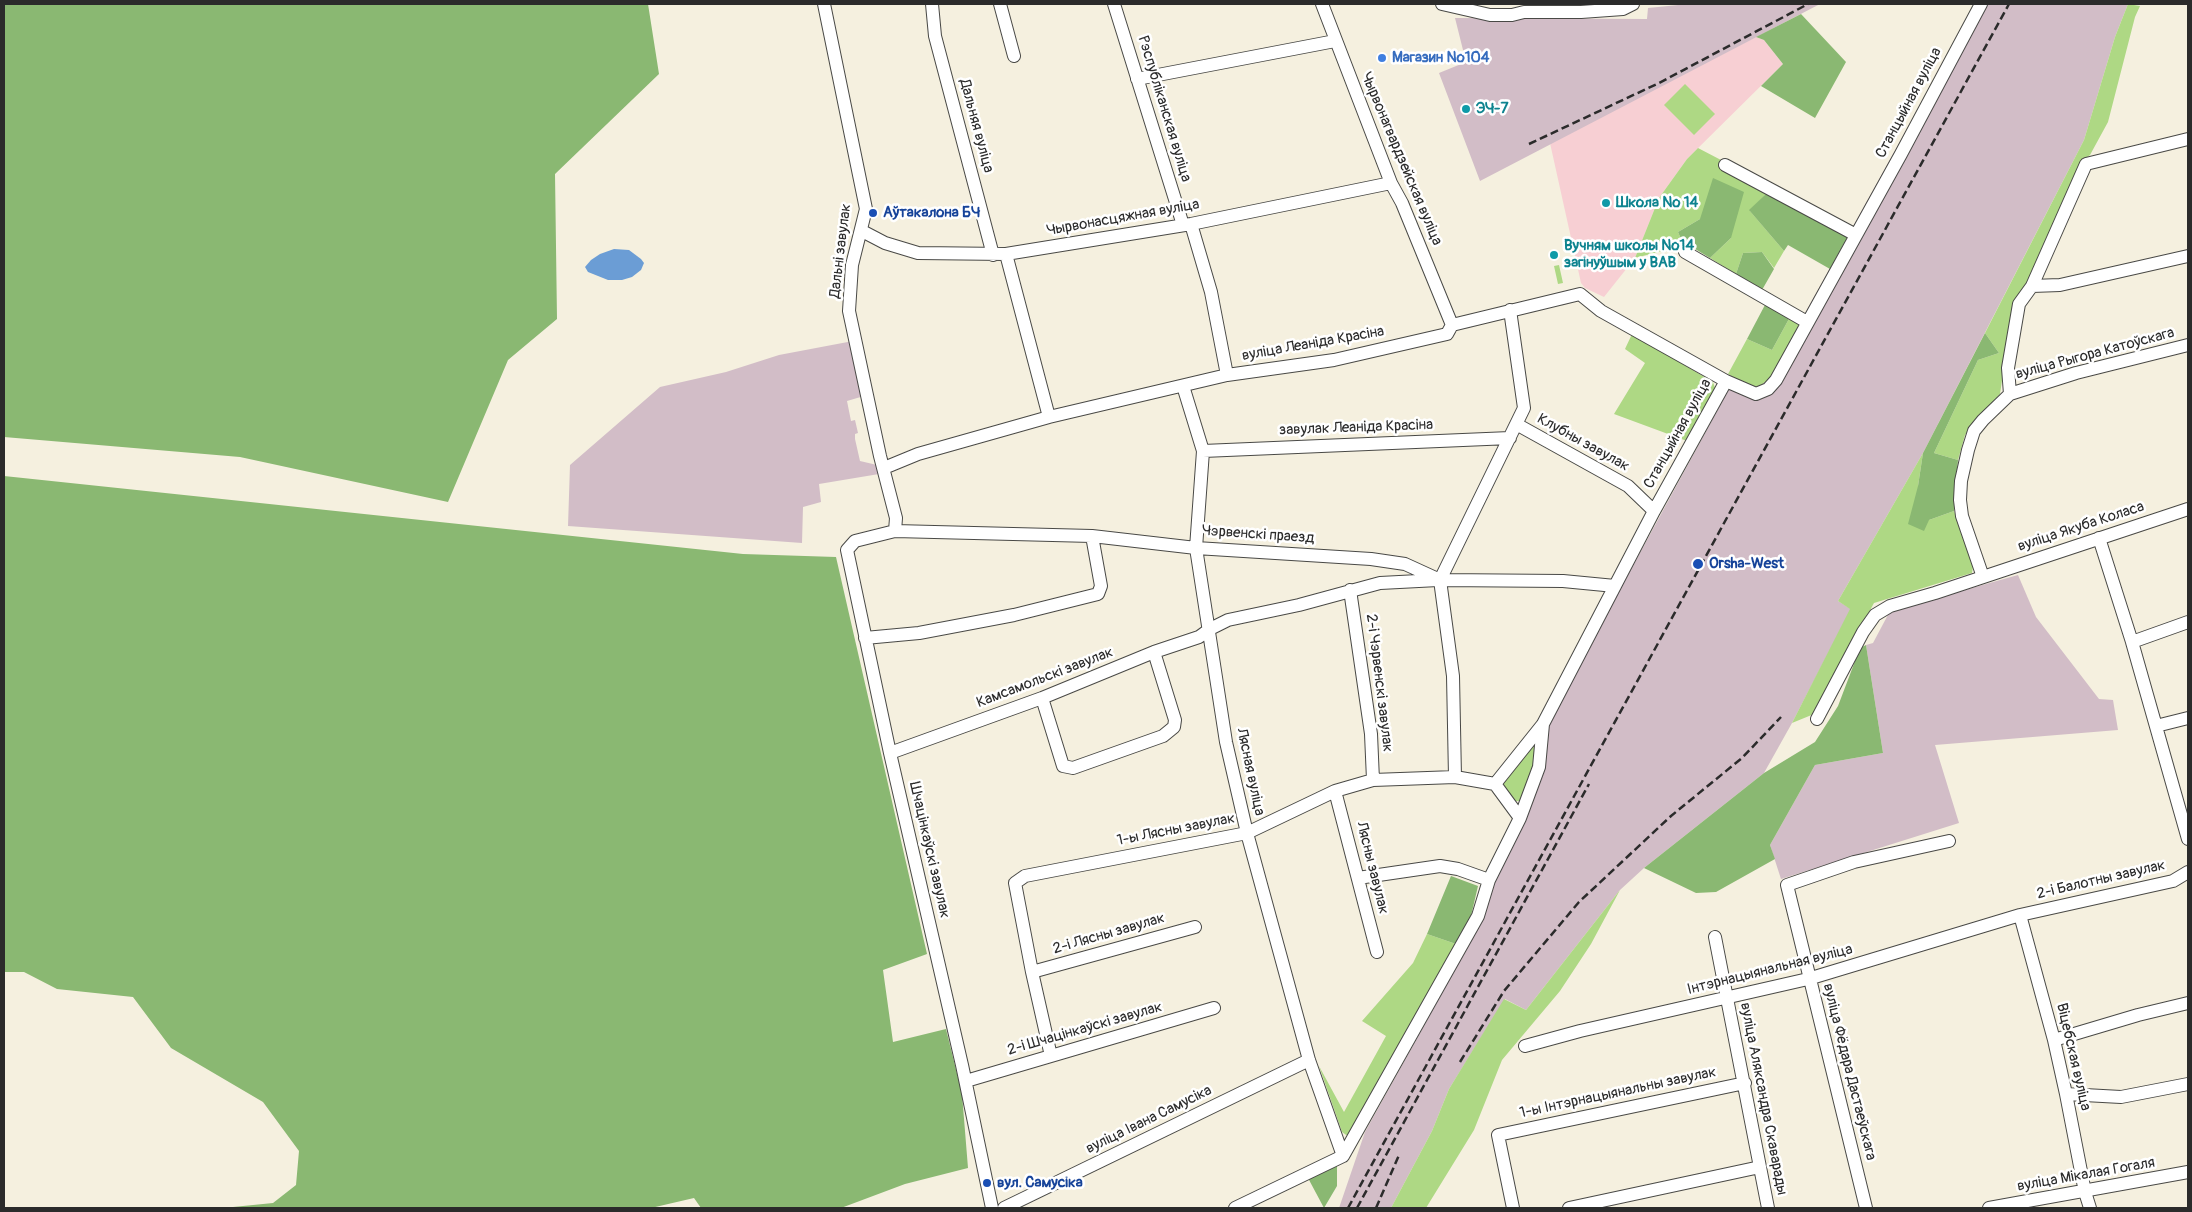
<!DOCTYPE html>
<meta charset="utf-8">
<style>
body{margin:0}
#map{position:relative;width:2192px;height:1212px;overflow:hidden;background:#f5f0df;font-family:Pangolin,sans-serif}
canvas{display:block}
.frame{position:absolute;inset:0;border:5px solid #2b2b2b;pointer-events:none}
</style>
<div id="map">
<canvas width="2192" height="1212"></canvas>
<div class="frame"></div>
</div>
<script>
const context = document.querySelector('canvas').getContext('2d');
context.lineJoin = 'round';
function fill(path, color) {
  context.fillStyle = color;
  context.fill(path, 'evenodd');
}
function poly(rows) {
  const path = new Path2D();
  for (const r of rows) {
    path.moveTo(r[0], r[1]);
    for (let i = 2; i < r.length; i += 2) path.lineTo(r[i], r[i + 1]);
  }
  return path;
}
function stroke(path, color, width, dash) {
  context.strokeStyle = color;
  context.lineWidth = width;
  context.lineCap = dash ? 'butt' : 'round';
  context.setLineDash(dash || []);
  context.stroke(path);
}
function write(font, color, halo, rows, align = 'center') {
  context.font = font + ' Pangolin,sans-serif';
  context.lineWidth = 5;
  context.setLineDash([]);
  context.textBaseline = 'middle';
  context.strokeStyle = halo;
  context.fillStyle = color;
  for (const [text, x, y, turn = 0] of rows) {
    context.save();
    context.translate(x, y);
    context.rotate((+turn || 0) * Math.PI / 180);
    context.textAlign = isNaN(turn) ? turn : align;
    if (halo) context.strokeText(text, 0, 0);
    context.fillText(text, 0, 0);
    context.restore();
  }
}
const built = poly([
 [1756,37,1764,40,1783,64,1687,159,1659,198,1635,258,1604,297,1585,288,1581,283,1550,143]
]);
const industrial = poly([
 [1688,4,1820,4,1480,181,1439,73,1466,62,1455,18,1647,19,1648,8],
 [1976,4,2128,4,2115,37,2084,140,1923,453,1838,601,1851,609,1792,723,1764,773,1644,868,1620,890,1526,1010,1505,999,1449,1089,1432,1131,1391,1208,1339,1208,1365,1132,1481,923,1547,724,1735,378,1746,384,1772,377,1804,315],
 [853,341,864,396,847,401,851,421,855,420,858,433,855,434,855,439,860,461,877,465,879,474,819,484,821,502,803,507,802,543,568,526,570,465,660,387,726,372,779,355],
 [2018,575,2036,617,2099,699,2113,700,2118,730,1935,745,1959,823,1781,879,1770,845,1815,765,1883,753,1866,645,1873,643,1890,611]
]);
const green = poly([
 [2128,4,2140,6,2135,17,2108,122,2090,155,2080,163,2027,284,2013,306,2000,394,1965,435,1958,460,1934,453,1978,360,1999,353,1985,333,2084,140,2115,37],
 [1685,84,1715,114,1694,135,1664,105],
 [1698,148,1721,160,1720,169,1767,193,1750,211,1784,251,1774,268,1762,252,1743,253,1736,274,1710,258,1731,238,1700,219,1678,232,1682,241,1676,252,1670,249,1635,258,1659,198,1687,159],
 [1559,265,1563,283,1558,284,1554,266],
 [1790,317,1800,323,1772,377,1758,387,1746,384,1728,374,1747,339,1772,350],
 [1632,334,1713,382,1715,388,1687,441,1614,414,1645,363,1625,349],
 [1923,453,1918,486,1929,520,1954,511,1973,567,1972,573,1874,603,1814,714,1792,723,1850,609,1838,601],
 [1534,742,1534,764,1521,801,1514,801,1504,788,1504,781],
 [1620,890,1591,944,1560,991,1502,1060,1474,1130,1426,1208,1391,1208,1432,1131,1449,1089,1504,999,1526,1010],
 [1427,934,1456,944,1349,1137,1342,1132,1319,1066,1344,1112,1386,1036,1362,1021,1413,963]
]);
const forest = poly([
 [4,4,648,4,659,74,555,174,557,319,508,360,448,502,240,457,4,437],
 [1801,14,1846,62,1815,118,1761,86,1783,64,1764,40,1756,37],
 [1713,178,1744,192,1731,238,1710,258,1682,241,1678,232,1700,219],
 [1767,193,1848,236,1830,269,1788,245,1784,251,1749,210],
 [1762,252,1774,269,1762,290,1736,274,1743,253],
 [1766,303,1790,317,1772,350,1747,339],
 [1985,333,1999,353,1978,360,1934,453,1958,460,1954,511,1929,520,1924,531,1908,524,1918,486,1923,453],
 [4,476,743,554,836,557,927,954,883,970,893,1042,946,1029,962,1094,968,1168,905,1184,841,1208,701,1208,694,1198,651,1208,223,1208,273,1203,296,1185,299,1151,263,1102,171,1048,133,997,57,989,24,972,4,972],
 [1866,645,1883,753,1815,765,1770,845,1775,859,1716,892,1696,893,1644,868,1764,773,1815,742,1838,706,1860,648],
 [1451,876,1478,886,1471,916,1456,944,1427,934],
 [1337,1166,1337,1186,1324,1208,1308,1178]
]);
const water = poly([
 [614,249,629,250,641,259,644,263,641,270,632,277,622,280,608,280,588,272,585,267,591,260,600,254]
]);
const minor = poly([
 [824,4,866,209,852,265,849,311,880,456,896,518,895,531],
 [932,4,935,36,993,255],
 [1000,4,1014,56],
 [1114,4,1183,225],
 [1322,4,1391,183,1402,203,1452,325],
 [1442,4,1490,15,1512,15,1524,12,1581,12,1623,9,1633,4],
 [1137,79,1335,41],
 [1725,165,1856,235],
 [1191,224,1211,292,1227,375],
 [862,231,885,243,918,253,1006,254,1191,224,1391,183],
 [1685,252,1807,322],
 [1006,254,1049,417],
 [2032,286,2060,285,2188,256],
 [1183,386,1203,451,1196,548,1226,742,1247,833,1309,1060,1343,1156],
 [2010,394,2008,368,2019,304,2032,286,2086,164,2188,139],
 [1518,425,1628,486,1654,511],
 [1203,451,1510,438],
 [884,468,918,454,1049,417,1227,375,1334,360,1447,334,1452,325,1580,294,1601,311,1726,381],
 [2099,538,2132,642,2188,839],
 [1983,577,1962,516,1960,500,1961,481,1968,450,1974,431,1983,420,2010,394,2076,373,2188,345],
 [1440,580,1524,408,1510,310],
 [1440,580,1453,676,1455,777],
 [1350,590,1371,734,1373,780],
 [865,638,919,633,1014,615,1098,594,1101,586,1092,536],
 [2132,642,2188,622],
 [1042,698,1063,766,1073,768,1163,736,1174,727,1175,720,1154,652],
 [1817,719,1863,632,1875,615,1890,606,1935,593,2188,509],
 [2156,726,2188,718],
 [890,753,1042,698,1154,652,1199,637,1210,629,1228,620,1299,605,1380,583,1438,580],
 [1495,784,1520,818],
 [1335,791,1377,952],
 [1358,878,1440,866,1458,869,1489,880],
 [2020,915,2054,1040,2066,1094,2085,1192,2090,1208],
 [1715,937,1768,1208],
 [1032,972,1195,927],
 [2054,1040,2138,1015,2188,1003],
 [1525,1046,1580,1031,1808,979,2020,915,2173,881,2188,872],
 [1051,1056,1032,972,1015,883,1025,876,1247,833,1335,791,1373,780,1455,777,1495,784,1543,724,1654,511,1726,381,1756,394,1768,389,1776,380,1901,154,1981,4],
 [966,1081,1214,1008],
 [2066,1094,2121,1097,2188,1084],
 [1343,1156,1478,916,1489,880,1520,818,1539,767,1543,724],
 [992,1208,962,1065,890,753,847,550,855,541,895,531,1092,536,1196,548,1371,559,1405,564,1440,580,1563,581,1615,586],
 [1004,1208,1309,1060],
 [1235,1208,1343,1156],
 [1513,1208,1498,1135,1745,1083],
 [1569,1208,1760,1167],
 [1866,1208,1787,885,1854,862,1949,841],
 [1989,1208,2188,1172]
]);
const rail = poly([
 [1529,144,1659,83,1808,4],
 [1460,1062,1504,991,1579,902,1671,816,1742,758,1781,717],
 [1348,1208,2009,4],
 [1357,1208,1589,784],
 [1376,1208,1399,1155]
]);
const markers = [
 [1382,58,5,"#3f7fe0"],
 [1466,109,5,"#0f9aa8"],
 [1606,203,5,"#0f9aa8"],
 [873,213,5,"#1a4fb4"],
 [1554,255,5,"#0f9aa8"],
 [1698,564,6,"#1a4fb4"],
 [987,1183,5,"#1a4fb4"]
];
const shopNames = [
 ["Магазин №104",1392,58]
];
const streetNames = [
 ["Станцыйная вуліца",1909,103,-62],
 ["Рэспубліканская вуліца",1164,109,73],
 ["Дальняя вуліца",976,126,75],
 ["Чырвонагвардзейская вуліца",1401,159,67],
 ["Чырвонасцяжная вуліца",1123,218,-10],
 ["Дальні завулак",841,251,-83],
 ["вуліца Леаніда Красіна",1313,344,-10],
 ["вуліца Рыгора Катоўскага",2095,354,-15],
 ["завулак Леаніда Красіна",1356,428,-2],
 ["Станцыйная вуліца",1678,434,-61],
 ["Клубны завулак",1583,443,29],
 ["вуліца Якуба Коласа",2081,527,-18],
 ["Чэрвенскі праезд",1258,535,4],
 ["Камсамольскі завулак",1045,678,-21],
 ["2-і Чэрвенскі завулак",1379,683,83],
 ["Лясная вуліца",1250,772,78],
 ["1-ы Лясны завулак",1176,830,-11],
 ["Шчацінкаўскі завулак",929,850,77],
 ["Лясны завулак",1372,868,76],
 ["2-і Балотны завулак",2101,880,-13],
 ["2-і Лясны завулак",1109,934,-16],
 ["Інтэрнацыянальная вуліца",1770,970,-14],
 ["2-і Шчацінкаўскі завулак",1085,1029,-16],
 ["Віцебская вуліца",2073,1057,77],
 ["вуліца Фёдара Дастаеўскага",1849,1072,76],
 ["1-ы Інтэрнацыянальны завулак",1618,1093,-12],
 ["вуліца Аляксандра Скаварады",1763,1099,79],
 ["вуліца Івана Самусіка",1149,1120,-26],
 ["вуліца Мікалая Гогаля",2086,1175,-10]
];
const cultureNames = [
 ["ЭЧ-7",1476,109],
 ["Школа № 14",1616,203],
 ["Вучням школы №14",1564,246],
 ["загінуўшым у ВАВ",1564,263]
];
const transitNames = [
 ["Аўтакалона БЧ",883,213],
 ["Orsha-West",1709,564],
 ["вул. Самусіка",997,1183]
];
fill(built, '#f7cfd3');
fill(industrial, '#d2bdc7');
fill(green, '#aed884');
fill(forest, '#8ab872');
fill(water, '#6b9dd5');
stroke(minor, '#494946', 14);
stroke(minor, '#fff', 12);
stroke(rail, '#2b2b2b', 2.5, [8, 4]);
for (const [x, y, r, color] of markers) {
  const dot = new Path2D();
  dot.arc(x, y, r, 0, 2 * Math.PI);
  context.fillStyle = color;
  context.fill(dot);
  stroke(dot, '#fff', 2);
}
write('bold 15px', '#366cbe', '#fff', shopNames, 'left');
write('15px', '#2b2b2b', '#fff', streetNames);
write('bold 15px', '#0d838f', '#fff', cultureNames, 'left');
write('bold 15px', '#164399', '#fff', transitNames, 'left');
</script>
